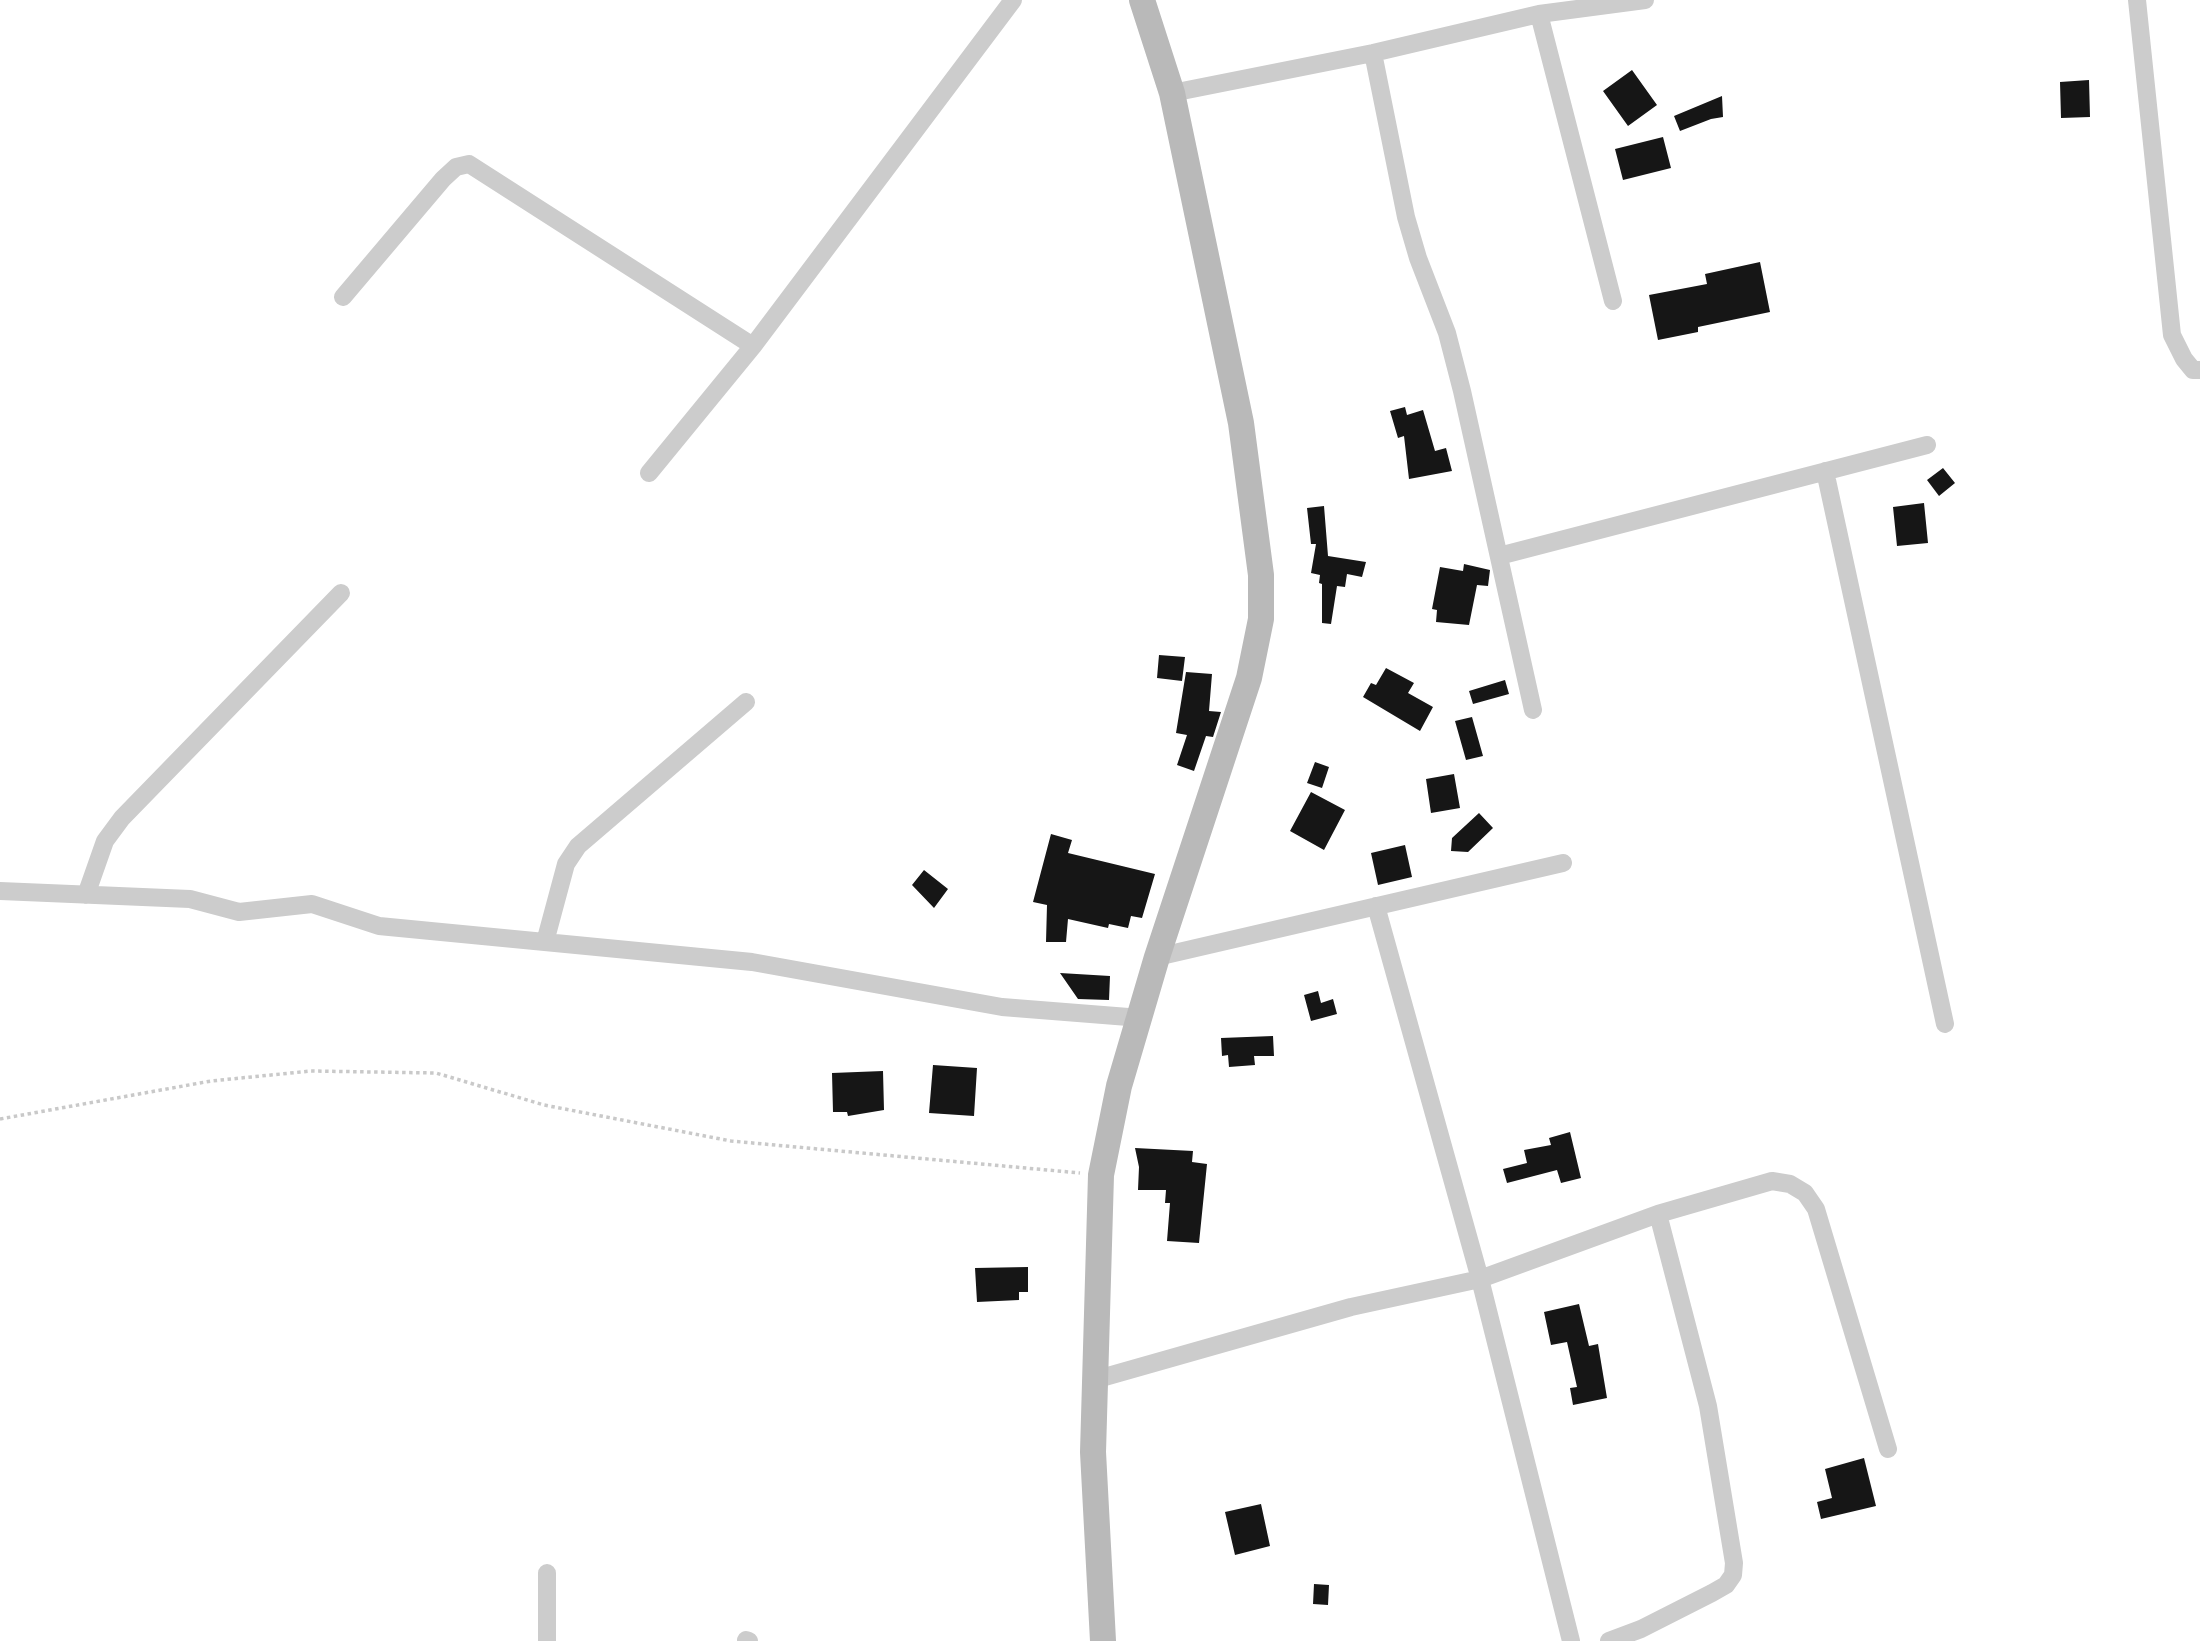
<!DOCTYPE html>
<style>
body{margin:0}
canvas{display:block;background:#fff}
</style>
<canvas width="2200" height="1641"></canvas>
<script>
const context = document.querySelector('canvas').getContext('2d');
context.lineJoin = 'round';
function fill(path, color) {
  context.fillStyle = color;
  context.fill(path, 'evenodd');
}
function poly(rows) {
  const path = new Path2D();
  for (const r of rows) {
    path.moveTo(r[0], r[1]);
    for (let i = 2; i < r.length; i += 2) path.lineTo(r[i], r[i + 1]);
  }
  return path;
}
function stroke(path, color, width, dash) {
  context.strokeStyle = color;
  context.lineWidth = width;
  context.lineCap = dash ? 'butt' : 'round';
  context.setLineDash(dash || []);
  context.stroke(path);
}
const building = poly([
 [1632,70,1657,105,1628,126,1603,91],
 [2089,80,2090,117,2061,118,2060,82],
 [1722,96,1723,117,1711,119,1680,131,1674,116],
 [1663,137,1671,168,1623,180,1615,149],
 [1760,262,1770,312,1698,327,1698,332,1658,340,1649,295,1707,284,1705,274],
 [1405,407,1407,415,1423,410,1435,451,1446,448,1452,471,1409,479,1404,436,1398,438,1390,411],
 [1943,468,1955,483,1939,496,1927,480],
 [1924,503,1928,543,1897,546,1893,507],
 [1324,506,1328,556,1366,562,1362,577,1347,574,1345,587,1337,586,1331,624,1322,623,1322,584,1319,583,1320,575,1311,573,1316,544,1311,544,1307,508],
 [1464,564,1490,570,1488,586,1477,585,1469,625,1436,622,1437,610,1432,609,1440,567,1463,571],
 [1159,655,1185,657,1182,681,1157,678],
 [1386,668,1414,683,1408,693,1433,707,1420,731,1363,697,1371,683,1376,685],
 [1186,672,1212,674,1209,711,1221,712,1213,737,1206,736,1194,771,1177,765,1187,735,1176,733],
 [1505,680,1509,694,1473,704,1469,691],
 [1472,717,1483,756,1466,760,1455,721],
 [1315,762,1329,767,1322,788,1307,783],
 [1454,774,1460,808,1431,813,1426,779],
 [1311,792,1345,810,1324,850,1290,831],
 [1479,813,1493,828,1468,852,1451,851,1452,838],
 [1051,834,1072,840,1068,853,1155,874,1142,918,1131,916,1128,928,1109,924,1108,928,1068,919,1066,942,1046,942,1047,905,1033,902],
 [1405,845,1412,877,1378,885,1371,853],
 [924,870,948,889,934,908,912,885],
 [1060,973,1110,976,1109,1000,1078,999],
 [1318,991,1321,1003,1333,999,1337,1014,1311,1021,1304,995],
 [1273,1036,1274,1056,1254,1056,1255,1065,1229,1067,1228,1055,1222,1056,1221,1038],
 [933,1065,977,1068,974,1116,929,1113],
 [883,1071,884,1110,848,1116,847,1112,833,1112,832,1073],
 [1570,1132,1581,1178,1561,1183,1557,1170,1507,1183,1503,1169,1527,1163,1524,1150,1551,1145,1549,1138],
 [1135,1148,1193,1151,1192,1162,1207,1164,1199,1243,1167,1241,1170,1203,1165,1203,1166,1190,1138,1190,1139,1167],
 [1028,1267,1028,1292,1019,1292,1019,1300,977,1302,975,1268],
 [1579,1304,1589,1346,1598,1344,1607,1398,1573,1405,1570,1388,1577,1387,1567,1342,1551,1345,1544,1312],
 [1864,1458,1876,1506,1821,1519,1817,1502,1832,1498,1825,1469],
 [1261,1504,1270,1546,1235,1555,1225,1512],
 [1314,1584,1329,1585,1328,1605,1313,1604]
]);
const path = poly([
 [0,1119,211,1081,311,1071,436,1073,544,1105,731,1141,1080,1173]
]);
const minor = poly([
 [2137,0,2172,335,2184,359,2193,370,2200,370],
 [1539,14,1613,301],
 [1373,53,1406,217,1418,258,1447,333,1462,391,1533,710],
 [1172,93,1373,53,1539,14,1645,0],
 [343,297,443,179,456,167,469,164,753,346],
 [1825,471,1945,1024],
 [649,473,753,346,1013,0],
 [1499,556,1927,445],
 [0,891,190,899,239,912,312,904,379,926,752,962,1002,1007,1141,1018],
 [86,895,105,841,122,818,341,593],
 [1376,906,1480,1279,1571,1641],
 [545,942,566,864,578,846,746,702],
 [1157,957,1563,863],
 [1094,1380,1351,1307,1480,1279,1658,1214,1772,1181,1790,1184,1805,1193,1816,1209,1888,1449],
 [746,1640,749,1641],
 [547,1641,547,1573],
 [1609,1641,1641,1629,1712,1593,1726,1585,1733,1575,1734,1563,1708,1406,1658,1214]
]);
const secondary = poly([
 [1103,1641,1093,1452,1101,1175,1119,1086,1157,957,1249,678,1261,619,1261,575,1241,423,1172,93,1142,0]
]);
fill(building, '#161616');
stroke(path, '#c9c9c9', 3.5, [3.5, 3.5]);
stroke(minor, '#ccc', 18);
stroke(secondary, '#b9b9b9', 26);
</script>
